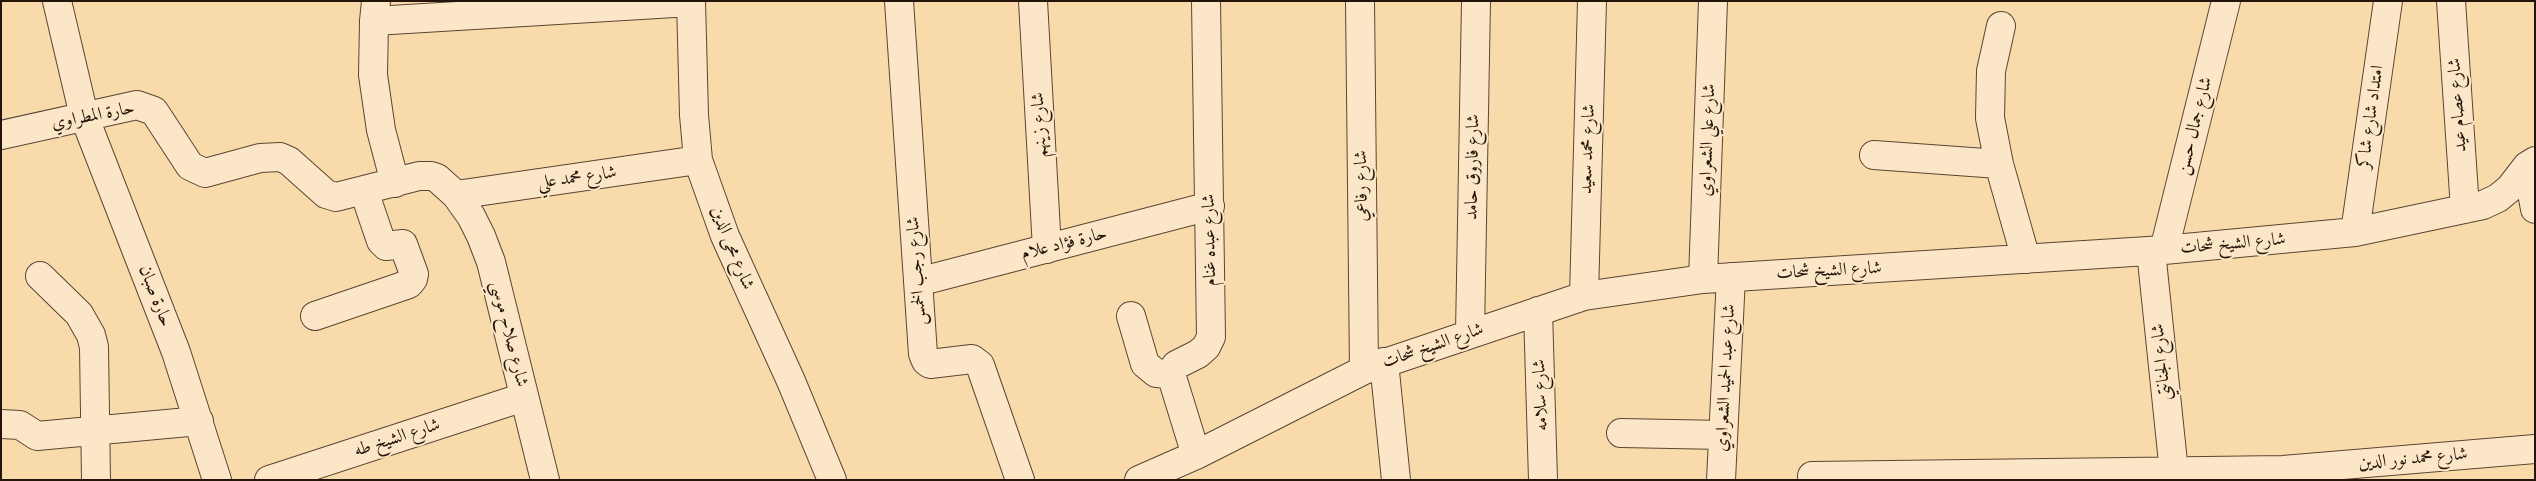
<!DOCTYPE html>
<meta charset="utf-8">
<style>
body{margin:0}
#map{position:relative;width:2536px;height:481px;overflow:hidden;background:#f9daab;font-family:"Gentium Book Plus",serif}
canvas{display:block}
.frame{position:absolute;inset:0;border:2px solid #241409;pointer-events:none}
</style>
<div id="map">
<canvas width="2536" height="481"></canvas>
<div class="frame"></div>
</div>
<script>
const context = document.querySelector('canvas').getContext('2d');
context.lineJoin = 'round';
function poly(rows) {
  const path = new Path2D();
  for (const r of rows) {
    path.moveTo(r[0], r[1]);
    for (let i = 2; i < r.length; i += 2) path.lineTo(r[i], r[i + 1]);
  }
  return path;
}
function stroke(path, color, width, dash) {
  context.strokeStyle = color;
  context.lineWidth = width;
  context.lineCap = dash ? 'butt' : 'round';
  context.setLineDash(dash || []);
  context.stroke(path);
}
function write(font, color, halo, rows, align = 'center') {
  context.font = font + ' "Gentium Book Plus",Amiri,serif';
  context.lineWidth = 4;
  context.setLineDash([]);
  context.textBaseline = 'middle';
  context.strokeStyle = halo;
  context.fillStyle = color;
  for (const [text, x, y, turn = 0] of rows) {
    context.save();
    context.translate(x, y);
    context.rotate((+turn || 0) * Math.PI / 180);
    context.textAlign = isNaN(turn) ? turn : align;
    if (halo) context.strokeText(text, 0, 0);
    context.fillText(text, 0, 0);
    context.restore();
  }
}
const minor = poly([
 [57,1,84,116,176,352,217,480],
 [376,1,374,21,373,75,381,130,395,183],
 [691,1,694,115,698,160,725,236,791,381,832,480],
 [899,1,923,354,926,361,930,364,972,359,980,365,1020,480],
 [1033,1,1047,249],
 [1360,1,1364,370],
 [2451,1,2465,209],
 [374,21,691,2],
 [2001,26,1991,71,1990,118,1999,164,2026,259],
 [1,135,137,105,154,111,190,166,205,173,260,158,280,157,289,161,326,194,336,197,419,176,431,176,437,178,456,195,471,216,481,236,491,262,545,480],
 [1874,155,1999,164],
 [2527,166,2535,209],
 [456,195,698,160],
 [2355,232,2388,1],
 [2164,250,2226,1],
 [2151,251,2174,472],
 [40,276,79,314,91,335,94,347,96,480],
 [1703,279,1713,1],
 [918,282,1210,206],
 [1584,296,1592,1],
 [1538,311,1543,480],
 [315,316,409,284,413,279,414,274,403,244,386,246,381,241,364,191],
 [1131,316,1145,364,1156,373,1171,374],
 [1470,333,1476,1],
 [1384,362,1396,480],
 [1,424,20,425,37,436,199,421],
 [1621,433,1723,435],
 [1196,455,1171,374,1176,365,1198,354,1206,347,1211,337,1206,1],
 [1812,476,2283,470,2535,449],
 [269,480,524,397],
 [1139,480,1196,455,1364,370,1584,296,1703,279,2164,250,2355,232,2483,205,2498,198,2510,188,2527,166,2535,161],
 [1721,480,1731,277]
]);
const streetNames = [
 ["شارع عصام عيد",2458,105,-94],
 ["حارة المطراوي",93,116,-11],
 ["امتداد شارع شاكر",2371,117,-82],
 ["شارع زينهم",1040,125,-93],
 ["شارع جمال حسن",2195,126,-76],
 ["شارع علي الشعراوي",1708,140,-88],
 ["شارع محمد سعيد",1588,149,-88],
 ["شارع فاروق حامد",1473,167,-89],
 ["شارع محمد علي",577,178,-8],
 ["شارع رفاعي",1362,186,-91],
 ["شارع عبده غنام",1210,240,-91],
 ["حارة فؤاد علام",1064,244,-14],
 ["شارع الشيخ شحات",2233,244,-5],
 ["شارع محى الدين",732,248,68],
 ["شارع رجب الخمس",917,271,-94],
 ["شارع الشيخ شحات",1829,271,-3],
 ["حارة صبان",155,296,69],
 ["شارع صلاح موسي",509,334,76],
 ["شارع الشيخ شحات",1433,346,-19],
 ["شارع الجنانتي",2162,362,-96],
 ["شارع عبد الحميد الشعراوي",1726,378,-87],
 ["شارع سلامه",1541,395,-92],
 ["شارع الشيخ طه",397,438,-18],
 ["شارع محمد نور الدين",2413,459,-5]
];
stroke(minor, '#594632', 30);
stroke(minor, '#fbe7c8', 28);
write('18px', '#241409', '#fbe7c8', streetNames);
</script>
